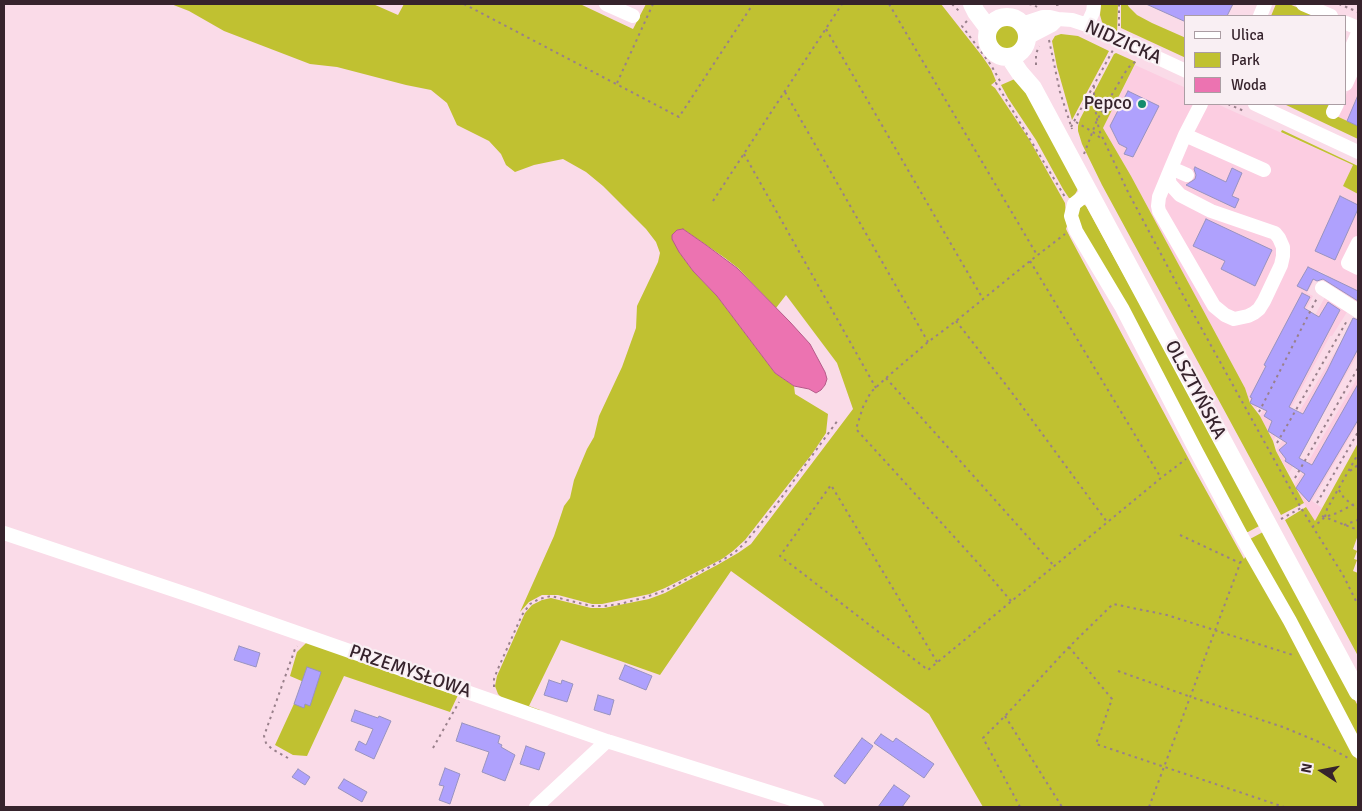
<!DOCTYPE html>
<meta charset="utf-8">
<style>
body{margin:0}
#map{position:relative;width:1362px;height:811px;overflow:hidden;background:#fadbe8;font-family:Signika,sans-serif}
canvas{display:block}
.frame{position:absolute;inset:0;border:5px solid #36232c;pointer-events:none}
.legend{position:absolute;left:1184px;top:15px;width:162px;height:90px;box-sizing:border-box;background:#f9eff3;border:1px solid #ab9da3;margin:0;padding:6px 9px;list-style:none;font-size:15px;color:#36232c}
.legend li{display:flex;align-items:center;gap:10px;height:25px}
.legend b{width:25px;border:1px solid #ab9da3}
.north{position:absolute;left:1297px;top:746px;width:50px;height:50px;-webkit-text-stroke:4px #f9eff3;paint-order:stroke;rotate:281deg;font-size:14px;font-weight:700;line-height:20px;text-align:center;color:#36232c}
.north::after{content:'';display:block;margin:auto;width:18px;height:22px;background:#36232c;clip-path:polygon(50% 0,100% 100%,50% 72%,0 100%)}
</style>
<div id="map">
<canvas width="1362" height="811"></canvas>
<div class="frame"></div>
<ul class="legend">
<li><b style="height:6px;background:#fff"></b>Ulica</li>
<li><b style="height:14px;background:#c0c131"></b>Park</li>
<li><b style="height:14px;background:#ec73b1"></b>Woda</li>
</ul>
<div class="north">N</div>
</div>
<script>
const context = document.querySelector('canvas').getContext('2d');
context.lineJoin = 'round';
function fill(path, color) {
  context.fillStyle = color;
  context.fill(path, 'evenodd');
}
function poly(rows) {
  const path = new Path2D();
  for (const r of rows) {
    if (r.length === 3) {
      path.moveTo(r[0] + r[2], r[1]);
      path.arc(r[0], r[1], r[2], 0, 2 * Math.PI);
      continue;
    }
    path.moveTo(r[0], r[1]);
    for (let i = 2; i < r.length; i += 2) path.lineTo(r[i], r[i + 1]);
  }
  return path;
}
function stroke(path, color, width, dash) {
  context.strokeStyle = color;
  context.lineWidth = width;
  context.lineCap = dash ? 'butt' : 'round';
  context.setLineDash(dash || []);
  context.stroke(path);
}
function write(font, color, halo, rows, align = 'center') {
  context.font = font + ' Signika,sans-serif';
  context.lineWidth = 4.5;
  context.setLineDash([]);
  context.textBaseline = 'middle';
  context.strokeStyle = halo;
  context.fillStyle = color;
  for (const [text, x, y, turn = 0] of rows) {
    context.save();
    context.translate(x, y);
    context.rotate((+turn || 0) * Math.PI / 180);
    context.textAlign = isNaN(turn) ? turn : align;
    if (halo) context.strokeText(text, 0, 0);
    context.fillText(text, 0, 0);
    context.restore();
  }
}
const built = poly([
 [1135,65,1186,88,1186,104,1217,104,1353,165,1343,186,1358,194,1358,305,1322,286,1327,275,1319,271,1307,293,1313,296,1256,409,1250,403,1245,388,1131,176,1103,128],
 [1358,67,1358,126,1336,116,1342,104,1346,104,1346,95],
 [1325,297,1347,312,1332,336,1330,336,1273,441,1260,416],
 [1354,320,1358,322,1358,354,1289,473,1276,451],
 [1358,377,1358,423,1312,501,1322,508,1315,522,1294,486]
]);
const green = poly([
 [171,4,373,4,398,15,404,4,580,4,633,29,646,4,941,4,982,56,991,69,996,81,991,85,995,88,1029,139,1065,203,1067,226,1066,229,1071,239,1193,467,1244,559,1247,554,1356,757,1358,763,1358,807,983,807,929,714,731,571,660,675,561,640,529,706,540,710,539,712,504,700,498,694,495,686,497,676,525,613,532,605,542,600,551,598,591,608,604,608,649,599,665,593,719,564,738,553,751,544,853,409,837,363,786,295,776,308,738,268,725,258,683,229,677,230,679,252,693,271,717,296,775,373,794,386,795,394,828,414,826,433,812,454,745,540,733,551,722,559,665,588,650,594,602,604,592,604,558,595,542,595,529,602,520,612,554,536,564,506,570,498,574,480,587,449,594,437,599,416,622,367,636,328,637,306,658,262,660,253,656,242,646,229,603,186,586,172,563,159,534,165,515,172,506,165,501,154,489,141,457,125,447,103,431,90,406,85,337,67,310,64,224,31,189,11],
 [1101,4,1118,4,1117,34,1105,27,1102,22,1100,15],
 [1121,4,1127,4,1129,7,1137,15,1152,23,1186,38,1186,58,1121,28],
 [1276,4,1289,4,1318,16,1271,16],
 [1008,37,13],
 [1061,34,1078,36,1109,51,1072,120,1057,67,1052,41,1055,36],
 [1116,53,1136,62,1103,128,1131,176,1245,388,1250,403,1260,416,1273,441,1276,451,1304,503,1281,515,1102,185,1082,144,1078,131,1078,126,1080,119,1114,54],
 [1017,78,1049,131,1078,189,1073,198,1069,198,1063,189,1036,140,1008,98,1001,85],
 [1284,104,1334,104,1330,113,1358,126,1358,139],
 [1282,130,1358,166,1358,194,1343,186,1353,165,1281,132],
 [1083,204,1086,206,1261,525,1248,532,1245,532,1077,221,1077,206],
 [1358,443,1358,535,1353,549,1357,551,1354,559,1357,560,1353,571,1358,573,1358,656,1285,520,1306,507,1315,521],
 [1263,532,1286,571,1358,706,1358,746,1250,539],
 [307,642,459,693,450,712,344,676,307,756,293,755,275,745,304,682,290,676,297,652]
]);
const water = poly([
 [683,229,706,245,737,268,790,322,810,344,825,372,827,379,825,385,821,390,816,393,809,389,794,386,775,373,717,296,693,271,679,252,672,239,672,235,677,230,683,229]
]);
const building = poly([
 [1146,4,1233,4,1227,16,1186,16,1186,22,1146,4],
 [1128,91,1159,106,1133,157,1124,154,1127,148,1119,144,1110,126,1128,91],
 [1358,95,1358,126,1347,121,1358,95],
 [1195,167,1226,182,1232,168,1242,173,1232,196,1239,199,1235,208,1186,185,1195,179,1196,175,1194,169,1195,167],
 [1340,196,1358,205,1358,209,1335,260,1315,251,1340,196],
 [1206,219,1272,250,1255,286,1221,269,1225,261,1193,246,1206,219],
 [1308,267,1358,291,1358,301,1323,279,1317,281,1313,279,1307,291,1297,286,1308,267],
 [1302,293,1310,297,1304,308,1319,317,1328,302,1340,310,1289,407,1303,414,1327,371,1353,318,1358,320,1358,349,1299,458,1312,465,1358,384,1358,420,1309,502,1296,488,1305,474,1285,461,1286,459,1279,450,1287,443,1268,431,1272,421,1264,416,1267,411,1250,403,1252,398,1250,397,1266,366,1264,365,1302,293],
 [239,646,260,653,256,667,234,660,239,646],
 [625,665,652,676,646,690,619,679,625,665],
 [307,667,321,672,310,706,305,704,304,708,294,704,307,667],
 [549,680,561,684,562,680,573,684,567,702,544,695,549,680],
 [598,695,614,700,610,715,594,710,598,695],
 [355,710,378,718,379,716,391,721,374,759,355,750,359,741,366,745,373,729,351,721,355,710],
 [462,723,500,736,498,743,502,745,501,747,515,755,505,781,482,772,489,752,456,741,462,723],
 [881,734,893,742,896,738,934,764,924,778,874,743,881,734],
 [862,738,873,746,845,784,834,776,862,738],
 [526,746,545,753,539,770,520,764,526,746],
 [445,768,460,774,450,804,439,800,444,786,439,785,445,768],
 [298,769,310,777,305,785,292,777,298,769],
 [344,779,367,792,362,802,338,788,344,779],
 [894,785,910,796,902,807,878,807,894,785]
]);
const path = poly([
 [464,4,679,117,753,4],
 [889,4,1037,255],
 [952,4,959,11],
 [1029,4,1034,5,1037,7],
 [1339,4,1358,12],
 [1056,5,1063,4],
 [967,21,962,26,991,65,1000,81,996,83,1065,197],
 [1119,26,1119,4],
 [826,29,983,299],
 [1049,40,1060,92,1072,129],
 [1036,65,1036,54,1039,46],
 [617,83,653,4],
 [1094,86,1094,102,1099,130,1128,192,1178,286,1301,508,1343,575,1358,605],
 [785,92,928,342],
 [1228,104,1244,111],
 [1076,122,1093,132,1103,140],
 [1071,127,1113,50],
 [744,154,876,388],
 [1084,154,1097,120,1124,74,1129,67,1136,61],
 [713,201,842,4],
 [1030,261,1161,478],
 [956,321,1010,390,1107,522],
 [886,378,1054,566],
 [1259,412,1317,298],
 [1277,443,1348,319],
 [1350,471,1358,465],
 [1295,478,1358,368],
 [1339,490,1344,498,1358,509],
 [1317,503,1358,432],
 [1322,516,1358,530],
 [1325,517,1327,509,1358,454],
 [1281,519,1301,508],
 [1344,525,1358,520],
 [1312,527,1317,524,1325,517,1337,513,1358,502],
 [1180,535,1240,563],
 [1011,601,988,574,856,429,863,407,871,392,886,378,928,342,956,321,1030,261,1065,234],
 [1069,647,1112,699,1096,744,1284,807],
 [937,662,831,485,780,556,928,670,1161,478,1186,459],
 [1118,671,1191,697],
 [494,687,494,679,497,671,522,615,530,604,539,599,551,596,591,606,605,606,620,604,646,597,664,591,719,562,734,553,745,543,776,505,838,420],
 [1194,698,1283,727,1319,742,1350,759],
 [1005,716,1062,807],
 [433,748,459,702],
 [288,758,272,749,266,743,264,736,295,649,297,646],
 [1020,807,983,738,1005,716,1069,647,1113,604,1167,615,1293,655],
 [1149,807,1241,561]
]);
const minor = poly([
 [606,4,633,16],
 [1303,4,1331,16],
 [1260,16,1265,4],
 [1346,23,1358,28],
 [1022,24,1043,17,1050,17,1058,19,1072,20,1087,25,1186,71],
 [1087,25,1093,12,1094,4],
 [1027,38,1052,25,1058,19],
 [1346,60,1358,33],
 [1346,84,1358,57],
 [1255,104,1358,152],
 [1333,112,1337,104],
 [1185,135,1264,170],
 [1171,168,1187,175],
 [1168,175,1170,184,1180,195,1211,211,1275,233,1279,238,1283,247,1283,256,1281,265,1264,301,1259,309,1254,313,1248,316,1234,319,1225,315,1214,306,1159,211,1158,206,1159,197,1171,168,1185,135,1201,104],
 [1089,192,1074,204,1071,216,1076,231,1122,308,1196,451,1243,539,1290,621,1358,751],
 [1358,243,1348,263,1358,268],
 [1322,288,1358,311],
 [4,533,195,597,607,741,817,807],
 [536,807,607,741]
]);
const major = poly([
 [972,4,976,12,988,28],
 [1007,37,20],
 [1010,58,1020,73,1033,88,1358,692]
]);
const markers = [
 [1142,104,5,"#148b6d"]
];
const streetNames = [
 ["NIDZICKA",1123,43,24],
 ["OLSZTYŃSKA",1195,390,62],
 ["PRZEMYSŁOWA",410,672,19]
];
const poiNames = [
 ["Pepco",1132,104]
];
fill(built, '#fccde1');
fill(green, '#c0c131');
fill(water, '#ec73b1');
stroke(water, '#b55b89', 1);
fill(building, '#afa1fd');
stroke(building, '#9893bf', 1);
stroke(path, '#99808b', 2, [2.5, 4]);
stroke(minor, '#fff', 14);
stroke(major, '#fff', 18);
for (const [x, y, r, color] of markers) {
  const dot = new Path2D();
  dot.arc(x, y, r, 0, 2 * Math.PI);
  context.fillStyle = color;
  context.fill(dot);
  stroke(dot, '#f9eff3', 2);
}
write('19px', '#36232c', '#f9eff3', streetNames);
write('19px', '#36232c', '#f9eff3', poiNames, 'right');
</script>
